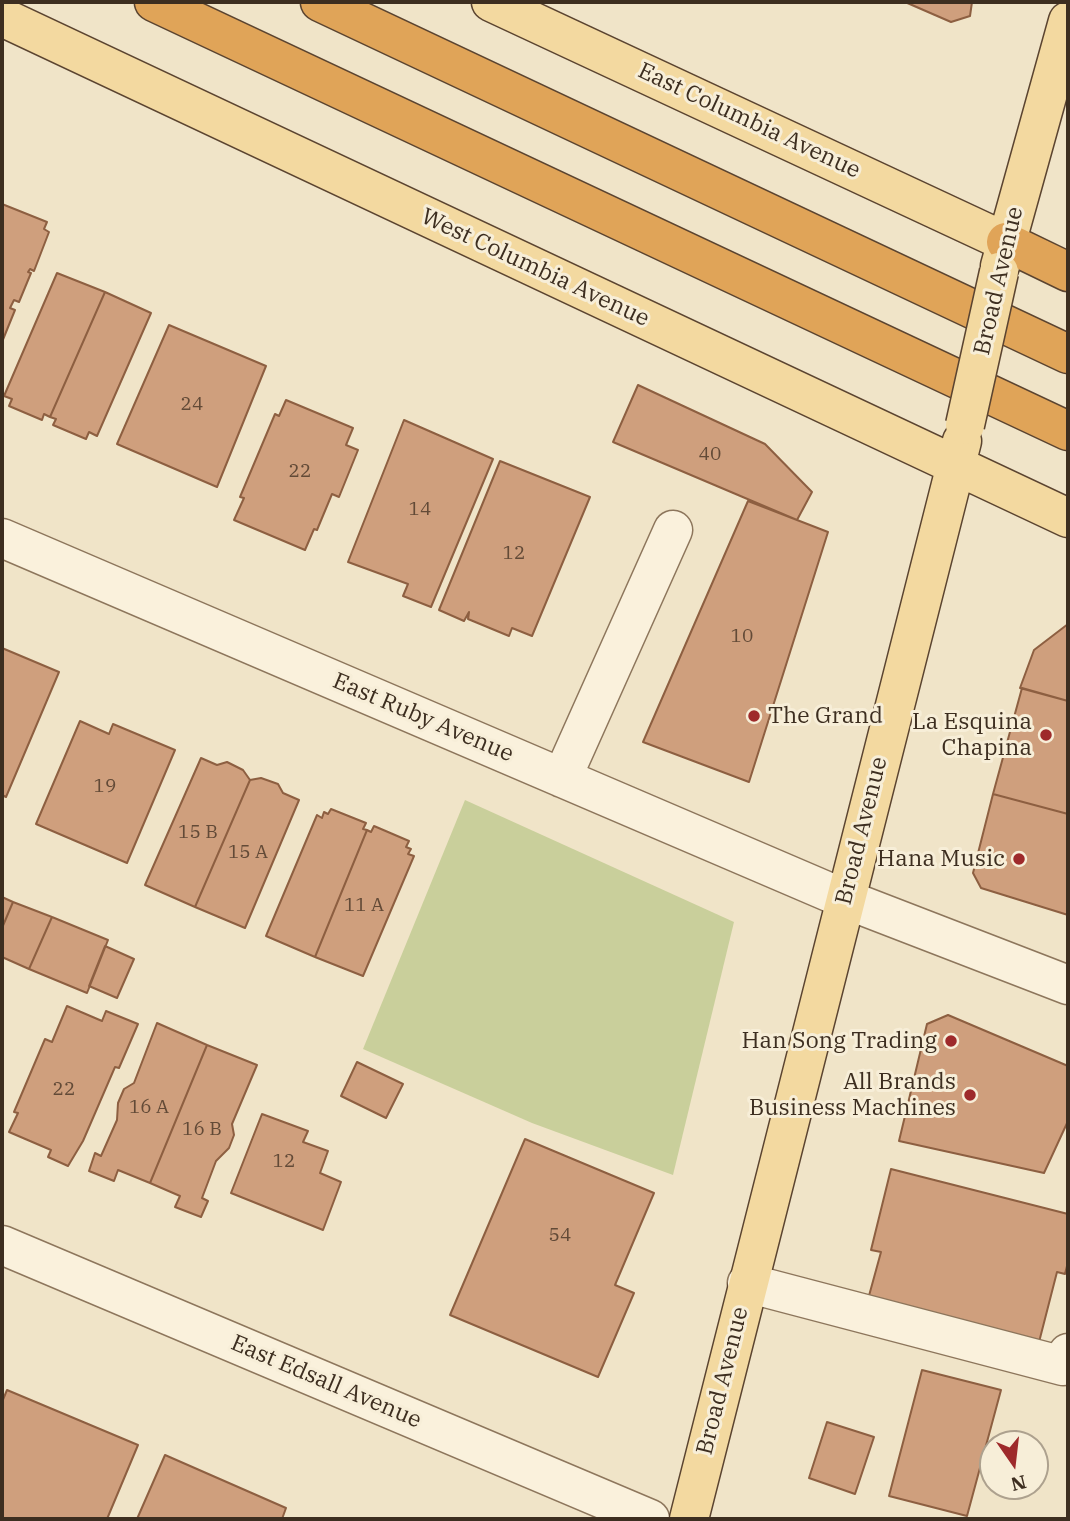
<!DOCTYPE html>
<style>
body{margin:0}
#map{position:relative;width:1070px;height:1521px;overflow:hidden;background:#f0e4c8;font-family:"IBM Plex Serif",serif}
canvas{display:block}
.frame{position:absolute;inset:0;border:4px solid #3d2e20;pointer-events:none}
.north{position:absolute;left:979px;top:1430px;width:70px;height:70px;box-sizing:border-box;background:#f7eed8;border:2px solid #ada18e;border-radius:50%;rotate:166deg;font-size:19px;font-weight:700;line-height:28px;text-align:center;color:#3d2e20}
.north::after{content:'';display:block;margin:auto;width:24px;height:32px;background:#9e2a2b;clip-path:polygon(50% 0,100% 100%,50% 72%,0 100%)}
</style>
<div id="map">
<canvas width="1070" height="1521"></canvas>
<div class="frame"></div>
<div class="north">N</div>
</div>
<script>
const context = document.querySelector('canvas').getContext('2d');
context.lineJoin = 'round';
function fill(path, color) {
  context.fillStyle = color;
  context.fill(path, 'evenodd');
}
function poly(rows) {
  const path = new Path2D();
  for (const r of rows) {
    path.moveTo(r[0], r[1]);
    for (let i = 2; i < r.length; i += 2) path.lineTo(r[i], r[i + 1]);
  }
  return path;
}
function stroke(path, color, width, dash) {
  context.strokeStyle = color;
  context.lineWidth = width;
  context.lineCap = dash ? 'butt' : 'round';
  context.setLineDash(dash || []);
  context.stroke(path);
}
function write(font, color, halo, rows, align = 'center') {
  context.font = font + ' "IBM Plex Serif",serif';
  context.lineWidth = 6;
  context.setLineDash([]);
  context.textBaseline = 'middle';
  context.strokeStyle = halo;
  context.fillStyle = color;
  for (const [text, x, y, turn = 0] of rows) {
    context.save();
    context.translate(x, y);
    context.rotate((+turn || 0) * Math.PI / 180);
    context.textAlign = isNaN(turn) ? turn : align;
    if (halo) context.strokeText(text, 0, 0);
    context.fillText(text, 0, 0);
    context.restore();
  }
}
const green = poly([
 [465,800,734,922,673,1175,532,1123,363,1049]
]);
const building = poly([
 [905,2,972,2,970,16,951,22,905,2],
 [2,204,47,222,44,229,49,232,34,271,30,269,28,272,31,273,19,302,14,300,10,308,15,310,2,342,2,204],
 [57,273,105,292,50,417,44,414,42,420,9,406,12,399,4,396,57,273],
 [105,292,151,313,97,436,89,432,86,439,53,425,56,419,50,417,105,292],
 [169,325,266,366,217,487,117,444,169,325],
 [638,385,765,444,812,492,797,520,613,442,638,385],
 [286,400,353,428,346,445,358,450,339,497,332,494,317,530,314,529,305,550,234,520,244,498,240,497,275,414,279,416,286,400],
 [404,420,493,459,431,607,403,596,408,584,348,562,404,420],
 [500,461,590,497,532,636,512,628,509,636,468,619,469,612,464,621,439,610,500,461],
 [748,501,828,532,749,782,643,742,748,501],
 [1068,624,1068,701,1020,688,1034,650,1068,624],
 [2,648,59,672,6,797,2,795,2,648],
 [1022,688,1068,701,1068,814,993,794,1022,688],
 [80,721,109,734,113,724,175,750,127,863,36,824,80,721],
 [201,758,217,765,227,762,243,770,250,780,195,907,145,885,201,758],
 [261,778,278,784,283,793,299,800,245,928,195,907,250,780,261,778],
 [993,794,1068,814,1068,915,981,888,973,873,993,794],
 [331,809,366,823,363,829,367,830,315,957,266,936,317,815,322,818,324,812,328,814,331,809],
 [374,826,409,841,406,847,411,849,408,854,414,856,363,976,315,957,367,830,371,832,374,826],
 [2,897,13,902,2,928,2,897],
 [13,902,52,917,29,969,2,957,2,928,13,902],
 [52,917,108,940,87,993,29,969,52,917],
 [105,946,134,959,117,998,89,986,105,946],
 [67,1006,102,1021,106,1011,138,1024,119,1068,115,1067,83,1141,68,1166,48,1157,51,1150,9,1132,18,1113,14,1112,45,1039,52,1042,67,1006],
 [948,1015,1068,1066,1068,1121,1044,1173,899,1141,927,1024,948,1015],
 [157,1023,207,1045,150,1183,118,1170,114,1181,89,1171,95,1153,101,1156,117,1120,118,1103,124,1089,134,1083,157,1023],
 [207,1045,257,1065,232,1124,234,1135,229,1148,216,1161,202,1198,208,1201,201,1217,175,1207,180,1196,150,1183,207,1045],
 [357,1062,403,1084,386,1118,341,1096,357,1062],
 [262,1114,308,1131,303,1142,328,1151,320,1173,341,1182,323,1230,231,1193,262,1114],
 [525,1139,654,1193,615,1285,634,1293,598,1377,450,1315,525,1139],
 [891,1169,1068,1214,1068,1262,1065,1274,1057,1272,1038,1346,867,1303,881,1252,871,1250,891,1169],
 [922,1370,1001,1390,967,1516,889,1496,922,1370],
 [7,1390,138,1445,107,1519,2,1519,2,1402,7,1390],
 [827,1422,874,1437,855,1494,809,1478,827,1422],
 [165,1455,286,1508,282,1519,137,1519,165,1455]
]);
const minor = poly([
 [2,538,845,899,1068,985],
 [562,778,673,530],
 [2,1245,650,1519],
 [747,1283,1063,1366,1068,1353]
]);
const major = poly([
 [491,2,1006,242],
 [2,17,1068,518],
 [1000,266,1068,21],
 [689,1519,962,441]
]);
const highway = poly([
 [154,2,1068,431],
 [320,2,1068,354],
 [1006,242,1068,272]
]);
const majorBridge = poly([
 [965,425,999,272]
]);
const markers = [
 [754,716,7,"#9e2a2b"],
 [1046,735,7,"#9e2a2b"],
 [1019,859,7,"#9e2a2b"],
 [951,1041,7,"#9e2a2b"],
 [970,1095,7,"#9e2a2b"]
];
const numberNames = [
 ["24",192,405],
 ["40",710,455],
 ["22",300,472],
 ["14",420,510],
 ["12",514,554],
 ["10",742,637],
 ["19",105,787],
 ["15 B",198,833],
 ["15 A",248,853],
 ["11 A",364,906],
 ["22",64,1090],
 ["16 A",149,1108],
 ["16 B",202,1130],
 ["12",284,1162],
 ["54",560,1236]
];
const streetNames = [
 ["East Columbia Avenue",749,121,25],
 ["West Columbia Avenue",535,268,25],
 ["Broad Avenue",999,281,-77],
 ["East Ruby Avenue",423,718,23],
 ["Broad Avenue",862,831,-76],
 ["Broad Avenue",723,1381,-76],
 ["East Edsall Avenue",326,1382,23]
];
const poiNames = [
 ["The Grand",768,716,"left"],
 ["La Esquina",1032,722],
 ["Chapina",1032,748],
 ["Hana Music",1005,859],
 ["Han Song Trading",937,1041],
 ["All Brands",956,1082],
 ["Business Machines",956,1108]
];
fill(green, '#c9cf9b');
fill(building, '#cf9f7d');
stroke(building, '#8d5f41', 2);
stroke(minor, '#8d765c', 41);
stroke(major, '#5b4430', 41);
stroke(highway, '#5b4430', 41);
stroke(minor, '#faf1dc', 38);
stroke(major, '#f3d9a0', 38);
stroke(highway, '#e0a458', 38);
stroke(majorBridge, '#5b4430', 41, []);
stroke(majorBridge, '#f3d9a0', 38);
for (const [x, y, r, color] of markers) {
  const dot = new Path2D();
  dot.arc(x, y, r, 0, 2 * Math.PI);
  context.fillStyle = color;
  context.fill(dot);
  stroke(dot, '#f7eed8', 2.5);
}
write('19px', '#624a37', null, numberNames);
write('23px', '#3d2e20', '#f7eed8', streetNames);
write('23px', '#3d2e20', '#f7eed8', poiNames, 'right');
</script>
